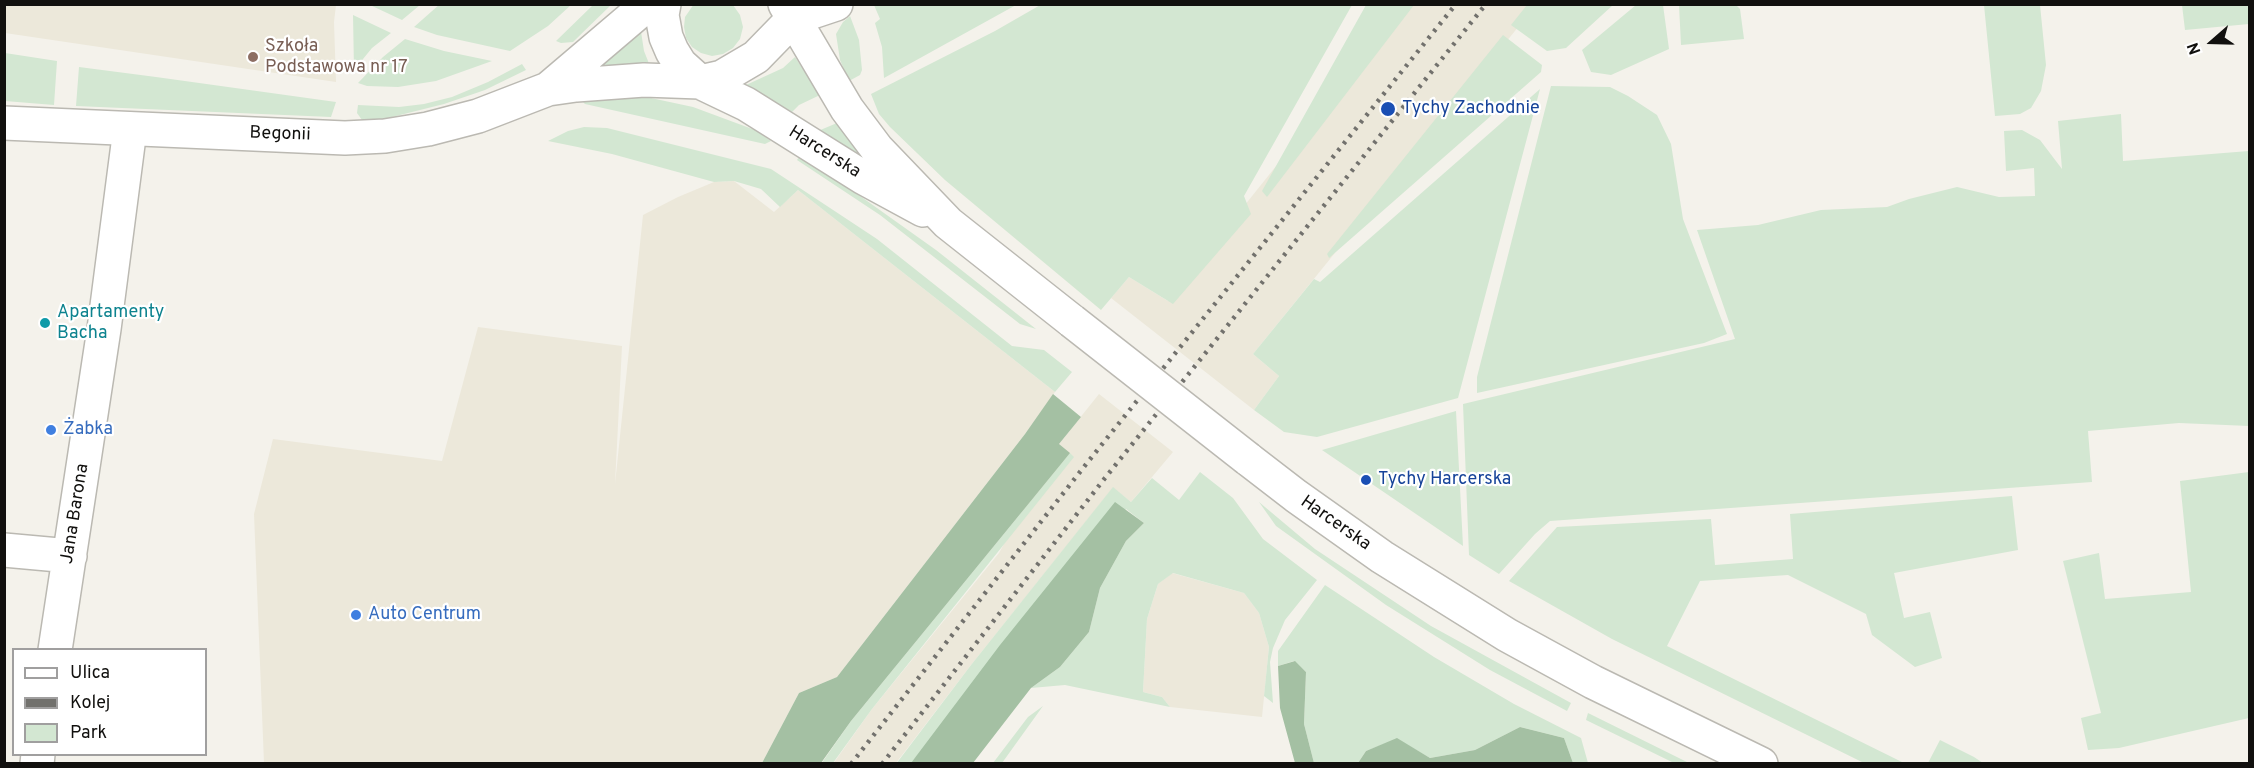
<!DOCTYPE html>
<meta charset="utf-8">
<style>
body{margin:0}
#map{position:relative;width:2254px;height:768px;overflow:hidden;background:#f4f2eb;font-family:Overpass,sans-serif}
canvas{display:block}
.frame{position:absolute;inset:0;border:6px solid #11100e;pointer-events:none}
.legend{position:absolute;left:12px;top:648px;width:195px;height:108px;box-sizing:border-box;background:#fff;border:2px solid #a09f9f;margin:0;padding:8px 10px;list-style:none;font-size:18px;color:#11100e}
.legend li{display:flex;align-items:center;gap:12px;height:30px}
.legend b{width:30px;border:2px solid #a09f9f}
.north{position:absolute;left:2182px;top:12px;width:60px;height:60px;-webkit-text-stroke:4px #fff;paint-order:stroke;rotate:250deg;font-size:16px;font-weight:700;line-height:24px;text-align:center;color:#11100e}
.north::after{content:'';display:block;margin:auto;width:21px;height:27px;background:#11100e;clip-path:polygon(50% 0,100% 100%,50% 72%,0 100%)}
</style>
<div id="map">
<canvas width="2254" height="768"></canvas>
<div class="frame"></div>
<ul class="legend">
<li><b style="height:8px;background:#fff"></b>Ulica</li>
<li><b style="height:8px;background:#72716d"></b>Kolej</li>
<li><b style="height:16px;background:#d3e7d2"></b>Park</li>
</ul>
<div class="north">N</div>
</div>
<script>
const context = document.querySelector('canvas').getContext('2d');
context.lineJoin = 'round';
function fill(path, color) {
  context.fillStyle = color;
  context.fill(path, 'evenodd');
}
function poly(rows) {
  const path = new Path2D();
  for (const r of rows) {
    path.moveTo(r[0], r[1]);
    for (let i = 2; i < r.length; i += 2) path.lineTo(r[i], r[i + 1]);
  }
  return path;
}
function stroke(path, color, width, dash) {
  context.strokeStyle = color;
  context.lineWidth = width;
  context.lineCap = dash ? 'butt' : 'round';
  context.setLineDash(dash || []);
  context.stroke(path);
}
function write(font, color, halo, rows, align = 'center') {
  context.font = font + ' Overpass,sans-serif';
  context.lineWidth = 4.5;
  context.setLineDash([]);
  context.textBaseline = 'middle';
  context.strokeStyle = halo;
  context.fillStyle = color;
  for (const [text, x, y, turn = 0] of rows) {
    context.save();
    context.translate(x, y);
    context.rotate((+turn || 0) * Math.PI / 180);
    context.textAlign = isNaN(turn) ? turn : align;
    if (halo) context.strokeText(text, 0, 0);
    context.fillText(text, 0, 0);
    context.restore();
  }
}
const built = poly([
 [5,4,336,5,334,22,336,82,5,33],
 [1405,5,1536,5,1253,354,1279,376,1254,410,1111,298,1129,277,1168,301],
 [734,181,774,212,798,190,1055,392,1025,434,837,677,799,693,762,763,264,763,254,514,273,439,442,461,478,327,622,346,615,484,643,215,678,197,714,182],
 [1099,394,1173,452,1131,502,1113,488,971,665,896,763,833,764,872,709,999,553,1059,444],
 [1172,573,1244,593,1259,613,1269,647,1262,717,1170,707,1162,697,1143,692,1147,619,1158,584]
]);
const green = poly([
 [440,4,571,4,571,5,548,26,510,51,437,35,414,27],
 [694,4,733,5,740,15,743,27,740,39,733,48,723,54,712,56,701,53,692,47,686,38,684,27,685,17],
 [1042,4,1352,5,1244,196,1251,214,1173,304,1129,277,1101,310,945,180,890,127,879,114,871,94,995,31],
 [370,5,420,4,420,5,402,20],
 [593,5,611,5,573,42,561,43,556,41],
 [874,5,1016,5,884,78,882,47,875,23,880,19],
 [1366,5,1414,5,1267,197,1262,191],
 [1527,5,1527,4,1613,5,1566,48,1547,51,1511,25],
 [1636,5,1663,5,1669,49,1611,75,1591,72,1582,50],
 [1679,5,1736,5,1740,9,1744,39,1681,45],
 [1984,5,2040,5,2046,65,2041,91,2031,108,2020,114,1995,116],
 [2182,5,2249,5,2249,24,2185,30],
 [353,15,391,33,372,48,354,70],
 [850,16,859,40,862,70,860,75,849,81,840,60,836,34,843,22],
 [640,25,644,51,650,66,596,65],
 [1503,35,1542,65,1541,72,1329,258,1327,254],
 [405,39,444,51,492,61,436,81,398,87,367,86,358,83,383,57],
 [5,53,57,61,54,105,5,101],
 [795,57,820,95,799,105,792,112,746,85,783,68],
 [522,64,526,70,485,90,444,104,384,119,362,120,357,113,358,105,399,107,424,104,452,97,488,82],
 [79,67,156,77,336,102,331,117,76,106],
 [1551,86,1610,87,1628,96,1657,115,1671,144,1683,219,1727,334,1704,343,1477,393,1477,377],
 [1540,89,1458,398,1317,437,1284,432,1254,410,1279,376,1253,354,1314,279,1320,282],
 [630,98,651,98,693,107,755,130,771,141,765,144,585,104,582,101],
 [2121,114,2123,161,2249,151,2249,426,2179,423,2088,431,2092,482,1550,521,1535,534,1499,574,1469,555,1463,404,1735,339,1697,230,1758,225,1821,210,1887,207,1909,199,1957,187,1999,197,2035,196,2034,168,2006,171,2004,131,2022,130,2040,140,2062,169,2058,121],
 [837,123,866,162,818,131],
 [584,127,607,128,771,169,877,239,1012,346,1044,350,1072,372,1055,392,798,190,780,207,761,189,734,181,714,182,612,154,548,141,568,131],
 [801,154,936,250,1036,329,1020,324,880,215,797,160],
 [1456,411,1463,546,1322,450],
 [1070,453,1074,457,872,709,833,763,821,764,851,721],
 [1200,472,1233,498,1263,539,1317,580,1285,620,1273,648,1270,662,1273,703,1264,696,1269,647,1259,613,1244,593,1173,573,1158,584,1147,619,1143,692,1162,697,1170,707,1065,685,1031,688,1060,667,1089,632,1100,588,1126,541,1144,523,1126,509,911,763,896,764,971,665,1113,487,1131,502,1152,478,1179,500],
 [2249,472,2249,718,2119,748,2088,750,2081,718,2101,713,2063,561,2099,553,2105,599,2191,592,2180,481],
 [2012,496,2018,550,1894,573,1904,618,1930,612,1942,658,1915,667,1872,635,1866,614,1788,575,1700,581,1667,646,1904,763,1864,763,1612,639,1509,581,1557,527,1711,519,1715,565,1793,559,1790,514],
 [1259,502,1315,549,1431,626,1571,703,1567,711,1490,670,1386,605,1276,526],
 [1325,585,1434,657,1514,704,1581,738,1588,763,1573,763,1564,738,1520,727,1475,750,1430,758,1397,739,1366,751,1358,763,1314,763,1304,724,1306,672,1294,661,1278,666,1278,651],
 [1043,706,1002,763,993,763,1028,717],
 [1588,713,1689,763,1674,763,1586,720],
 [1940,740,1974,757,1983,763,1928,763]
]);
const forest = poly([
 [1053,394,1081,417,1059,444,1070,453,851,721,821,763,762,763,799,693,837,677,1025,434],
 [1115,502,1144,523,1126,541,1100,588,1089,632,1060,667,1031,688,973,763,911,763,1000,645],
 [1295,661,1306,672,1304,724,1314,763,1295,763,1280,708,1278,666],
 [1520,727,1564,738,1573,763,1358,763,1366,751,1397,738,1430,758,1475,750]
]);
const minor = poly([
 [794,18,836,4],
 [4,550,70,556],
 [55,650,104,329,130,129],
 [37,764,38,754]
]);
const tertiary = poly([
 [664,4,662,15,666,37,672,51,680,64,700,82,746,104,864,178,923,210],
 [785,4,847,109,877,149,948,223,1072,321],
 [548,89,648,4],
 [4,123,345,138,385,136,428,129,478,116,548,89,576,85,644,80,700,82,722,77,756,57,794,18],
 [1248,459,1296,496,1382,557,1507,635,1593,682,1761,764]
]);
const rail = poly([
 [851,764,1087,463,1456,4],
 [882,764,1105,478,1486,4]
]);
const tertiaryBridge = poly([
 [1072,321,1248,459]
]);
const markers = [
 [253,57,6,"#8d6e63"],
 [1388,109,8,"#1a4fb4"],
 [45,323,6,"#0f9aa8"],
 [51,430,6,"#3f7fe0"],
 [1366,480,6,"#1a4fb4"],
 [356,615,6,"#3f7fe0"]
];
const educationNames = [
 ["Szkoła",265,47],
 ["Podstawowa nr 17",265,68]
];
const transitNames = [
 ["Tychy Zachodnie",1402,109],
 ["Tychy Harcerska",1378,480]
];
const streetNames = [
 ["Begonii",280,135,2],
 ["Harcerska",824,153,32],
 ["Jana Barona",76,514,-81],
 ["Harcerska",1335,524,35]
];
const cultureNames = [
 ["Apartamenty",57,313],
 ["Bacha",57,334]
];
const shopNames = [
 ["Żabka",63,430],
 ["Auto Centrum",368,615]
];
fill(built, '#ece8da');
fill(green, '#d3e7d2');
fill(forest, '#a4c0a3');
stroke(minor, '#bbb9b2', 36);
stroke(tertiary, '#bbb9b2', 36);
stroke(minor, '#fff', 33);
stroke(tertiary, '#fff', 33);
stroke(rail, '#72716d', 4.5, [3, 6]);
stroke(tertiaryBridge, '#bbb9b2', 36, []);
stroke(tertiaryBridge, '#fff', 33);
for (const [x, y, r, color] of markers) {
  const dot = new Path2D();
  dot.arc(x, y, r, 0, 2 * Math.PI);
  context.fillStyle = color;
  context.fill(dot);
  stroke(dot, '#fff', 2);
}
write('18px', '#785e54', '#fff', educationNames, 'left');
write('18px', '#164399', '#fff', transitNames, 'left');
write('18px', '#11100e', '#fff', streetNames);
write('18px', '#0d838f', '#fff', cultureNames, 'left');
write('18px', '#366cbe', '#fff', shopNames, 'left');
</script>
